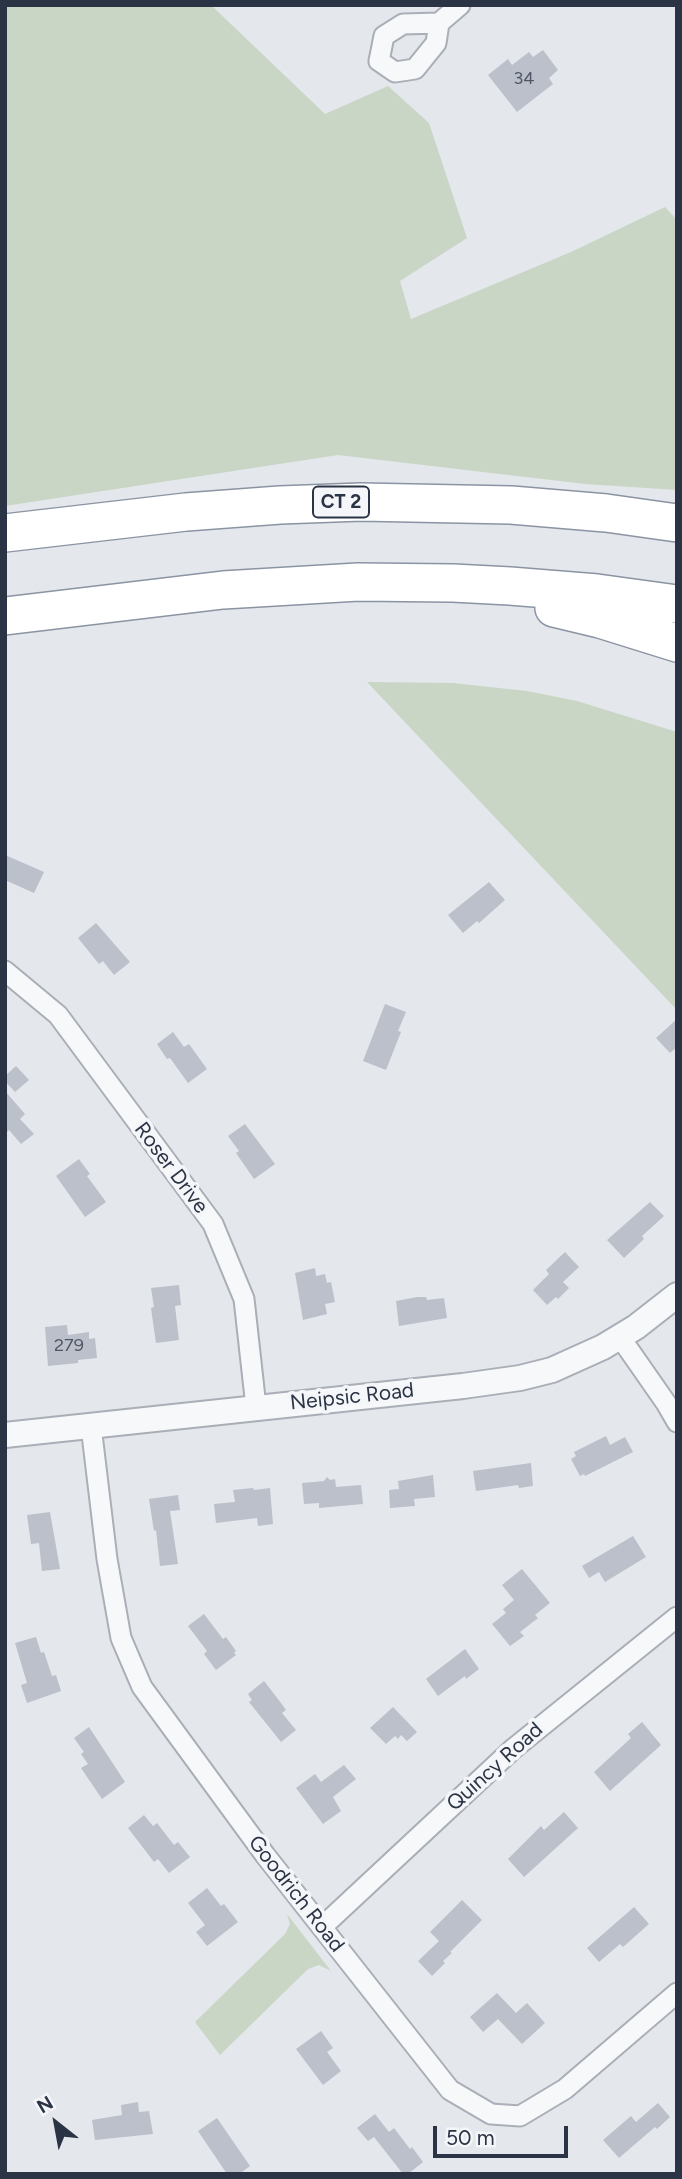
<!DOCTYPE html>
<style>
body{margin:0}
#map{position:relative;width:682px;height:2179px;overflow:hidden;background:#e4e7ec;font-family:Figtree,sans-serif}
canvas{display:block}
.frame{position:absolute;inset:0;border:7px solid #2b3445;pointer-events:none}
.north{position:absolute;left:21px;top:2088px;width:70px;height:70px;-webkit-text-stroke:5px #f4f6f9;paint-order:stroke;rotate:329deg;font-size:19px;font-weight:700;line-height:28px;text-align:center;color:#2b3445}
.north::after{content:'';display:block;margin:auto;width:24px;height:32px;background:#2b3445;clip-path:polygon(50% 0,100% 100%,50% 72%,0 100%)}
.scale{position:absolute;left:433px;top:2126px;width:135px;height:32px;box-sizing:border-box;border:4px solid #2b3445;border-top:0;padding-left:9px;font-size:21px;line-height:24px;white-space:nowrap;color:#2b3445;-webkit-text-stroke:5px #f4f6f9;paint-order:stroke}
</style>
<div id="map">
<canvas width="682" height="2179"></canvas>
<div class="frame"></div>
<div class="north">N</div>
<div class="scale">50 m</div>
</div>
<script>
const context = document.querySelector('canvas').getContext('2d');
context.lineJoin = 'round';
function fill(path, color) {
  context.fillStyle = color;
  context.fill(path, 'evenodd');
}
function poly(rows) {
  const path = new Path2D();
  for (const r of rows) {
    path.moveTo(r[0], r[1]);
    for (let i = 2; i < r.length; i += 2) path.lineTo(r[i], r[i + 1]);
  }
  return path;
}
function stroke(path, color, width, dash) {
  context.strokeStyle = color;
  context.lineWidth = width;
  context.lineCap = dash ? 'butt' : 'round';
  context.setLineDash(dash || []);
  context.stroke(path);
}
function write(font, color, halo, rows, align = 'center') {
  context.font = font + ' Figtree,sans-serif';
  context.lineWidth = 7;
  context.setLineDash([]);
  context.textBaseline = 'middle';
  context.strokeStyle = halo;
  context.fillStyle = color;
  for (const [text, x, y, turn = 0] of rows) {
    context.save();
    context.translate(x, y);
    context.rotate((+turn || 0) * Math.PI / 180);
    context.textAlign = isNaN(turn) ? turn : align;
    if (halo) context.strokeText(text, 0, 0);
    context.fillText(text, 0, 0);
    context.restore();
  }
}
const green = poly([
 [5,5,211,5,325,114,388,86,429,123,467,238,400,281,411,319,571,252,665,207,677,220,677,490,585,484,338,455,5,506],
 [367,682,453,683,527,691,577,701,677,732,677,1010],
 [287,1914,331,1971,319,1965,308,1969,220,2055,195,2022,285,1934,290,1924]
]);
const building = poly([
 [543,50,558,70,549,78,553,84,517,112,488,75,508,59,512,65,529,52,533,57],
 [5,855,44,872,34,893,5,880],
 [489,882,505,900,479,923,477,921,463,933,448,915],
 [96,923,130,962,114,975,103,961,99,964,78,938],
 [385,1004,406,1012,398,1031,401,1032,386,1070,363,1061],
 [677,1019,677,1047,670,1053,656,1038],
 [173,1032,184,1047,189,1044,207,1069,188,1083,170,1058,167,1059,157,1044],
 [16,1066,29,1080,15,1092,5,1081,5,1076],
 [5,1091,25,1114,20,1119,34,1134,21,1144,9,1130,5,1134],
 [245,1124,275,1164,254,1179,236,1153,239,1151,228,1136],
 [79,1159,90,1174,87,1176,106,1202,85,1217,56,1176],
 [650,1202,664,1216,642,1236,644,1239,624,1258,607,1240],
 [565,1252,579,1267,563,1282,569,1288,558,1299,556,1297,547,1305,533,1290,549,1274,546,1270],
 [315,1268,316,1276,325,1274,327,1283,331,1282,335,1302,325,1304,327,1314,303,1320,295,1273],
 [179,1285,181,1305,175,1306,179,1340,156,1343,151,1308,154,1307,151,1288],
 [417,1297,426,1297,427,1300,444,1298,447,1318,399,1326,396,1301],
 [67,1325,68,1335,89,1332,89,1339,95,1338,97,1358,78,1360,78,1363,48,1366,45,1327],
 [606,1436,610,1445,625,1437,633,1452,585,1476,584,1474,580,1476,571,1459,576,1456,574,1452],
 [531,1463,533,1486,519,1488,518,1485,476,1491,473,1471],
 [433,1475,435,1497,414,1499,415,1506,390,1508,389,1490,399,1489,398,1481],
 [327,1477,330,1480,335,1479,336,1487,361,1485,363,1504,319,1508,319,1503,304,1504,302,1483,324,1481],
 [253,1488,254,1490,270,1488,273,1524,258,1526,257,1518,216,1523,214,1504,235,1502,233,1490],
 [178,1495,180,1510,170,1511,178,1564,160,1566,156,1530,154,1531,149,1499],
 [50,1512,60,1569,42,1571,39,1543,31,1544,27,1515],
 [633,1536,646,1557,605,1582,599,1572,589,1578,582,1566],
 [522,1569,550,1603,535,1615,538,1618,520,1632,524,1636,510,1646,492,1624,506,1613,503,1609,514,1600,502,1585],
 [204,1614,223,1639,226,1637,236,1651,234,1653,236,1655,216,1670,204,1654,207,1651,188,1626],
 [36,1637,41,1653,44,1652,52,1676,56,1675,61,1691,27,1703,21,1685,27,1683,15,1643],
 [465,1649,479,1669,466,1679,465,1676,438,1696,426,1679],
 [264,1681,281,1703,286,1710,282,1713,296,1730,281,1742,249,1702,252,1700,248,1694],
 [393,1707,417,1732,407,1741,401,1735,398,1739,395,1736,386,1744,370,1728],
 [642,1722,661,1745,610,1791,594,1772,631,1738,628,1734],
 [89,1727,125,1782,102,1799,81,1768,88,1764,81,1754,84,1752,74,1738],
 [344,1765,356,1779,333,1797,341,1811,323,1824,296,1788,315,1774,321,1782],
 [564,1812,578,1828,524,1877,508,1859,541,1826,544,1830],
 [144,1815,153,1826,157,1823,174,1845,178,1842,190,1857,169,1873,158,1859,154,1862,128,1828],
 [207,1888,221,1906,224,1904,238,1922,207,1946,196,1932,205,1925,188,1903],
 [462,1900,482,1920,450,1952,452,1953,443,1961,445,1963,432,1976,418,1961,439,1941,430,1932],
 [634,1907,649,1924,623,1947,620,1944,599,1962,587,1948],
 [497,1993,516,2013,527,2003,545,2023,522,2044,498,2019,483,2032,470,2017],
 [321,2031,333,2048,327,2052,341,2071,323,2085,296,2049],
 [138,2102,139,2112,149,2111,153,2134,95,2140,92,2120,122,2115,121,2105],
 [658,2103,670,2117,657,2129,655,2127,619,2158,603,2140,631,2116,636,2122],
 [375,2114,389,2132,394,2128,410,2149,412,2147,423,2162,408,2174,403,2174,374,2137,368,2141,357,2128],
 [217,2118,250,2166,239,2174,227,2174,198,2131]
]);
const minor = poly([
 [439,23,403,24,384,36,379,61,395,72,415,69,436,43,439,23,460,5],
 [5,971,58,1015,213,1224,244,1299,256,1407],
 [620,1337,666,1403,677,1422],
 [91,1426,107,1559,121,1638,142,1687,265,1855,450,2090,491,2114,520,2116,565,2089,677,1993],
 [322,1927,513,1749,677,1617]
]);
const tertiary = poly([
 [5,1435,463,1386,520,1378,552,1370,603,1347,636,1327,677,1295]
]);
const motorway = poly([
 [5,533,186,512,280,505,361,502,511,505,606,513,677,523],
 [554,608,600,619,677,643],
 [5,616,223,590,358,582,453,583,510,586,597,593,677,604]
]);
const numberNames = [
 ["34",524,79],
 ["279",69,1346]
];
const shields = [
 [341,502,56]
];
const shieldNames = [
 ["CT 2",341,502]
];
const streetNames = [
 ["Roser Drive",171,1168,53],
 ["Neipsic Road",352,1397,-6],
 ["Quincy Road",495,1767,-42],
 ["Goodrich Road",296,1894,52]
];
fill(green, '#c9d6c5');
fill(building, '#bbc0ca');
stroke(minor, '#a9aeb7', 23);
stroke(tertiary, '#a9aeb7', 28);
stroke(motorway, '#8b94a3', 40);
stroke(minor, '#f7f8fa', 19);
stroke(tertiary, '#f7f8fa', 24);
stroke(motorway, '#fff', 37);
write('18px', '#4f5766', null, numberNames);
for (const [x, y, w] of shields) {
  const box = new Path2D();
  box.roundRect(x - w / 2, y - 15.5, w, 31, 5);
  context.fillStyle = '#f4f6f9';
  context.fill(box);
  stroke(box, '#2b3445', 2);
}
write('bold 19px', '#2b3445', null, shieldNames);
write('21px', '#2b3445', '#f4f6f9', streetNames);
</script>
